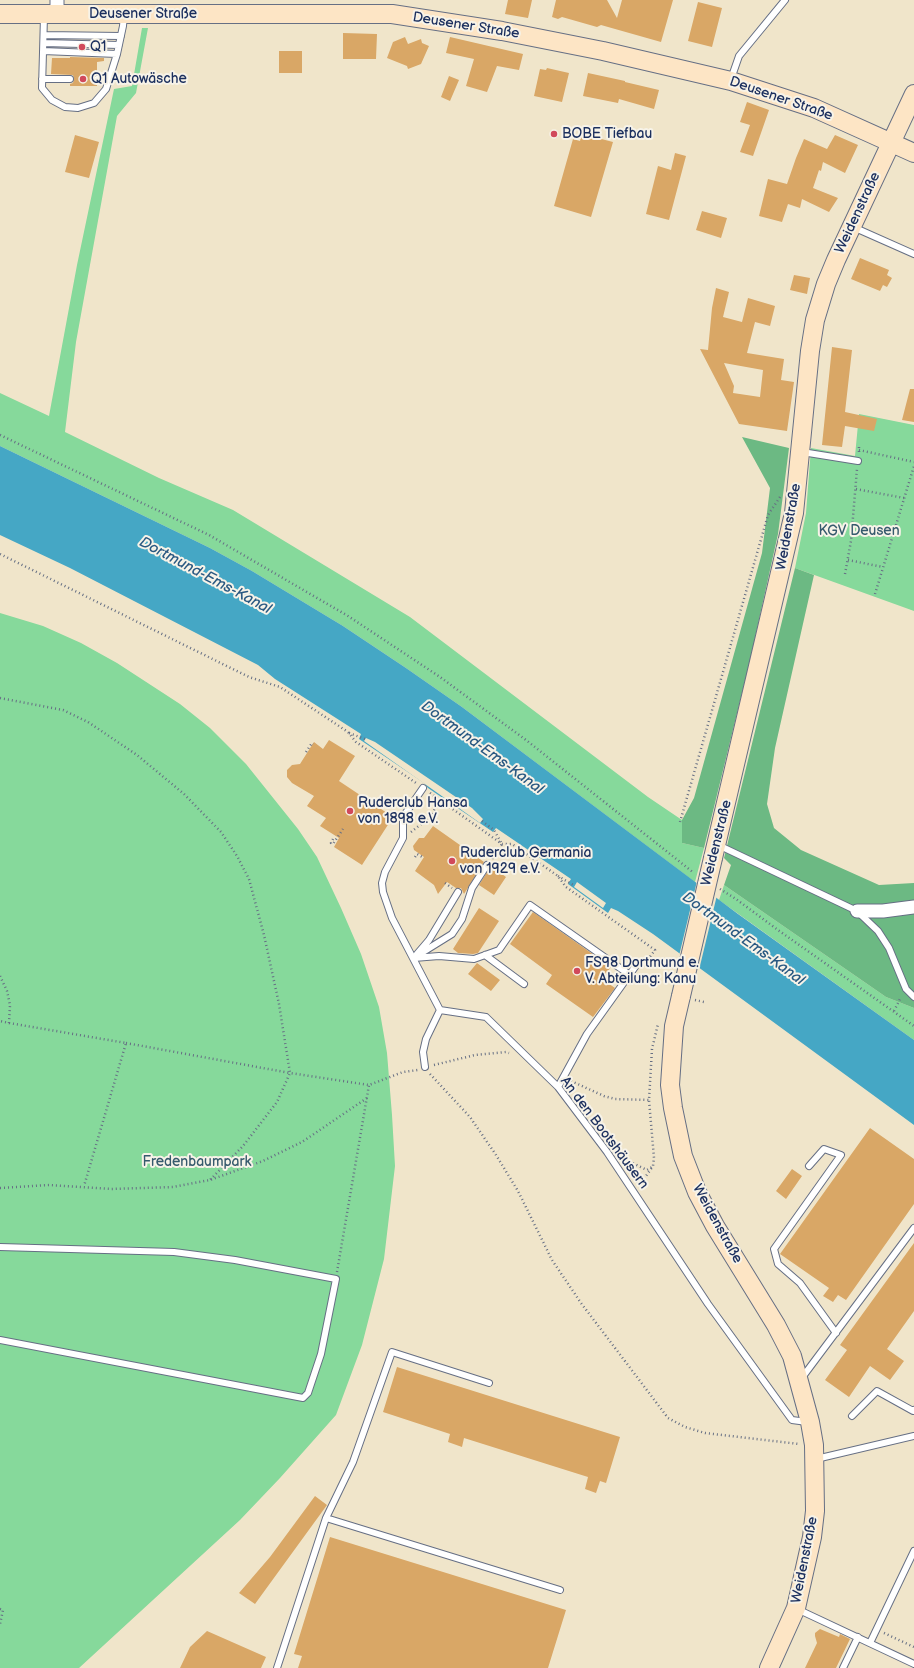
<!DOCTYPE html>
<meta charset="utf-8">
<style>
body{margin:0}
canvas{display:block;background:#f0e5ca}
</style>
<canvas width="914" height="1668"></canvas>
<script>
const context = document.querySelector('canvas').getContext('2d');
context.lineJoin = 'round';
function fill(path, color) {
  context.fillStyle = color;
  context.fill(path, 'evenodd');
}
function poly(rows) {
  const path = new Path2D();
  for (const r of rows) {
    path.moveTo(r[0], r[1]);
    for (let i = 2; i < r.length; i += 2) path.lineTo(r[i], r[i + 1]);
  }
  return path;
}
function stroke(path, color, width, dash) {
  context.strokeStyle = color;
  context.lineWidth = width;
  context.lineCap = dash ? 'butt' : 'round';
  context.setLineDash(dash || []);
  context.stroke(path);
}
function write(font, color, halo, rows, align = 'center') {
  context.font = font + ' "Balsamiq Sans",sans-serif';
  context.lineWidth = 4;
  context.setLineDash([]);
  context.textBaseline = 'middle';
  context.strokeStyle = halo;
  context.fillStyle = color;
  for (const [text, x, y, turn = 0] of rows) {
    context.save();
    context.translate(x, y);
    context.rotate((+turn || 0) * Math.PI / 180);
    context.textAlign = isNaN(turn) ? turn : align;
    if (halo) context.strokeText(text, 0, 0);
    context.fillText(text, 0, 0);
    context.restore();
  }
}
const green = poly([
 [142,28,148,28,136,93,117,116,76,342,65,432,159,478,233,510,410,617,648,797,682,820,682,843,704,848,695,882,462,707,406,668,343,626,252,571,210,548,0,446,0,393,49,416,77,265,114,89,132,86],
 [859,414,914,425,914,611,795,568,806,513,811,448,855,456],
 [0,613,43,626,81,643,117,663,180,704,210,728,246,764,298,829,317,857,341,908,361,954,379,1007,387,1053,392,1115,395,1166,384,1259,362,1345,336,1415,280,1478,240,1520,79,1668,0,1668],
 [724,885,886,997,914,1008,914,1040,719,900]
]);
const forest = poly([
 [742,437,789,448,778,534,750,660,704,848,682,843,682,820,694,798,762,553,770,488],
 [795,568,814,575,775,748,767,804,774,828,801,850,879,885,914,883,914,1008,886,997,724,885,731,865,724,858]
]);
const water = poly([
 [0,446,210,548,252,571,343,626,406,668,462,707,738,914,914,1040,914,1125,653,934,618,911,611,908,608,913,568,884,571,879,496,828,493,832,428,788,424,783,359,739,361,734,275,679,258,665,70,568,0,535]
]);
const pier = poly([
 [366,738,375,742,472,808,483,819,480,823,364,741],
 [697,881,717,895,699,970,679,956],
 [577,882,606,903,603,908,574,887]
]);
const building = poly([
 [508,0,532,0,528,18,505,14],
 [556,0,607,0,617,18,622,0,673,0,661,42,601,25,597,27,562,17,558,19,552,17],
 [698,2,722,8,712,47,688,41],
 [343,33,377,34,376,59,343,59],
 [405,37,408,44,421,39,422,43,429,46,421,64,408,69,407,66,387,58,393,42],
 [450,37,523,54,519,70,497,66,487,92,466,86,474,59,446,53],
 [279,51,302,51,302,73,279,73],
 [70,57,104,58,104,61,97,62,97,75,93,78,93,81,97,84,97,86,70,86,70,84,73,83,74,79,73,75,51,74,52,58,70,58],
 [547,68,569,73,562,102,534,96,540,69,546,70],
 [588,73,625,81,625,82,659,90,654,109,619,99,618,103,583,96],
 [449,76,459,80,450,101,441,97],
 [747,102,769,110,753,156,740,152,750,125,740,122],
 [582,134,613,142,591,217,554,206,573,139,580,141],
 [75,135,99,142,89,178,65,172],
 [835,135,858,145,845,173,823,162,821,171,819,170,813,188,838,198,829,212,802,199,800,208,788,204,782,222,759,216,768,179,787,184,796,158,804,139,827,149],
 [675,153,686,156,669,220,646,214,658,166,671,170],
 [702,211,727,218,721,238,696,230],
 [860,258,889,270,887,275,892,278,887,287,883,285,880,291,851,279],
 [794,275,810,278,807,294,790,290],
 [716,288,729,292,723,317,742,322,748,298,775,306,770,326,755,322,747,353,784,359,781,380,794,382,787,431,739,424,700,349,708,350,712,308],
 [724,363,763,370,760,397,733,393,734,386],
 [832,347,852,350,845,412,877,419,874,431,845,426,842,447,822,445],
 [910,389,914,389,914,422,902,420],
 [329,740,355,756,339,781,393,817,362,865,334,847,339,838,320,826,326,818,307,806,314,796,292,783,287,777,287,770,292,765,300,764,314,742,323,749],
 [433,826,484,862,464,894,461,888,456,888,447,882,438,894,434,885,415,871,424,857,414,850,413,846,419,838,424,838],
 [491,866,506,877,494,895,479,885],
 [479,908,499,921,478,953,473,954,458,953,453,949],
 [533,912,611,967,602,979,615,988,593,1017,546,984,552,975,510,944],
 [477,963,500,980,491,991,468,974],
 [870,1128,914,1159,914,1204,846,1300,838,1295,833,1302,823,1296,829,1288,780,1254],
 [792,1169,802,1176,786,1199,776,1191],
 [914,1243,914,1311,887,1349,904,1361,890,1380,870,1366,849,1397,825,1380,847,1350,840,1345],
 [397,1367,620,1437,606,1483,600,1481,596,1493,585,1489,588,1477,464,1438,462,1447,448,1442,450,1434,383,1412],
 [315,1496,327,1505,255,1604,239,1593,270,1557],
 [330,1537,566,1610,548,1668,298,1668,302,1656,294,1654],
 [820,1629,839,1637,840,1634,850,1639,836,1668,805,1668,817,1643,815,1636,815,1633],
 [207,1631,266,1657,261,1668,180,1668,190,1647]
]);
const path = poly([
 [0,435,209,535,348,616,440,677,526,740,694,873],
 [859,450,914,462],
 [859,452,859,445],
 [856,489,904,498],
 [0,554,249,677,280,687,348,732,356,742,416,783],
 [848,560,883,567],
 [845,574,851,541,857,469],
 [875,594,914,466],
 [0,698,63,710,88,722,137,755,184,794,221,832,237,856,249,879,264,935,279,1004,290,1073,369,1085,403,1072,418,1070],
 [349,733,365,739],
 [306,752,312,743,313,744],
 [430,793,502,844,512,844,558,876,566,887,655,950,643,966],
 [482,821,494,830,502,844,492,859],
 [680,822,768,515,780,497],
 [411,832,429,818,441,800],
 [333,839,331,843,333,844,343,829],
 [415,857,417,854,424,858],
 [558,876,575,886],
 [445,883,452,888],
 [720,889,736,899,778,930,914,1026],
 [605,975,606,976,610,971],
 [0,976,7,991,10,1005,9,1023,0,1021],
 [695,1000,704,1002],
 [894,1011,901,997],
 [9,1023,126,1043,84,1186],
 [126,1043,290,1073,277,1102,243,1146,210,1180],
 [434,1065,475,1055,506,1052,509,1053],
 [430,1074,470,1117,496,1155,518,1191,552,1260,581,1303,668,1418,685,1427,705,1433,799,1444],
 [571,1081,604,1096,615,1099,649,1100],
 [622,1158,647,1170,652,1167],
 [637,1183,646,1176,653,1166,654,1158,649,1100,652,1049,658,1024],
 [0,1188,50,1185,111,1189,173,1187,210,1180,263,1161,302,1142,367,1098],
 [337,1272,369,1085],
 [0,1609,3,1610,0,1624],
 [884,1633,914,1647]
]);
const lane = poly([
 [44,16,42,88,52,100,65,107,78,108,94,103,106,89,117,54,123,26,124,15],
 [44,35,121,36],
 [44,43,119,45],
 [43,51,117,54],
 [42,79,70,79],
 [97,79,109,80],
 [731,79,739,56,785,0],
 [853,227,914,254],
 [802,452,858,461],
 [423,788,403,817,403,838,385,872,382,883,383,892,392,918,440,1010,486,1017,558,1087,607,1152,708,1304,792,1420,807,1422],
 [718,845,857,911,878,931,889,948,906,989,914,997],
 [417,954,429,940,458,892],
 [485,955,524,984],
 [415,957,452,934,462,919,472,888,487,865],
 [414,958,439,956,474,959,499,950,530,905,630,975],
 [425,1067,423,1052,426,1039,440,1010],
 [558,1087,587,1034,635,967],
 [809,1166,824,1149,841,1155,774,1249,778,1264,800,1283,836,1333],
 [0,1247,174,1252,235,1260,336,1279,321,1354,308,1393,303,1398,0,1340],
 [801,1379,914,1228],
 [852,1416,877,1391,913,1411,914,1410],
 [816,1459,914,1436],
 [326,1518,353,1462,392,1352,489,1383],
 [797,1609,914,1664],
 [870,1643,914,1551],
 [277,1668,326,1518,560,1590],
 [843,1668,858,1637]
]);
const street = poly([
 [57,0,57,14],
 [857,911,883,911,914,907]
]);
const secondary = poly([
 [0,14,392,14,502,31,603,51,731,81,814,108,914,153],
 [713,858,794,513,810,351,815,320,826,284,836,260,914,94],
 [681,996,674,1026,670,1085,673,1108,683,1156,697,1192,715,1226,776,1325,792,1356,810,1422,814,1445,815,1511,812,1537,796,1608,769,1668]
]);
const secondaryBridge = poly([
 [681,996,713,858]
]);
const markers = [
 [82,47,4,"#d1495b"],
 [83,79,4,"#d1495b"],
 [554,134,4,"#d1495b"],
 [350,811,4,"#d1495b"],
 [452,861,4,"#d1495b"],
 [577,971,4,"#d1495b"]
];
const streetNames = [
 ["Deusener Straße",143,14],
 ["Deusener Straße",466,26,9],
 ["Deusener Straße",781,99,19],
 ["Weidenstraße",858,213,-65],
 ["Weidenstraße",789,527,-80],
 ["Weidenstraße",717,843,-76],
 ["An den Bootshäusern",604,1133,53],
 ["Weidenstraße",717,1224,61],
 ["Weidenstraße",805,1560,-79]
];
const poiNames = [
 ["Q1",90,47],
 ["Q1 Autowäsche",91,79],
 ["BOBE Tiefbau",562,134],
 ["Ruderclub Hansa",358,803],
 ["von 1898 e.V.",358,819],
 ["Ruderclub Germania",460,853],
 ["von 1929 e.V.",460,869],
 ["FS98 Dortmund e.",585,963],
 ["V. Abteilung: Kanu",585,979]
];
const parkNames = [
 ["KGV Deusen",859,531],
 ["Fredenbaumpark",197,1162]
];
const waterNames = [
 ["Dortmund-Ems-Kanal",205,576,28],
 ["Dortmund-Ems-Kanal",482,748,36],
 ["Dortmund-Ems-Kanal",743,939,36]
];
fill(green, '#86d99b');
fill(forest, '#6cb983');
fill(water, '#45a7c5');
fill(pier, '#f0e5ca');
fill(building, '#d9a766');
stroke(lane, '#666f84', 8);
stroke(street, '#666f84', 15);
stroke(secondary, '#666f84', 20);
stroke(path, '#666f84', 2.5, [1, 3]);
stroke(lane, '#fff', 6);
stroke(street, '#fff', 13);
stroke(secondary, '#fde5c5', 18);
stroke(secondaryBridge, '#666f84', 20, []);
stroke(secondaryBridge, '#fde5c5', 18);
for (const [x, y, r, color] of markers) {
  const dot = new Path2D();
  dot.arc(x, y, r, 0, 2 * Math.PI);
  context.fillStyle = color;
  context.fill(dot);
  stroke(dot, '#f7f3e8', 1.5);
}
write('14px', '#1b2f5e', '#f7f3e8', streetNames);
write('14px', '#1b2f5e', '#f7f3e8', poiNames, 'left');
write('14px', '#365a6d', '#f7f3e8', parkNames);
write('italic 15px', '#2a5982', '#f7f3e8', waterNames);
</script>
